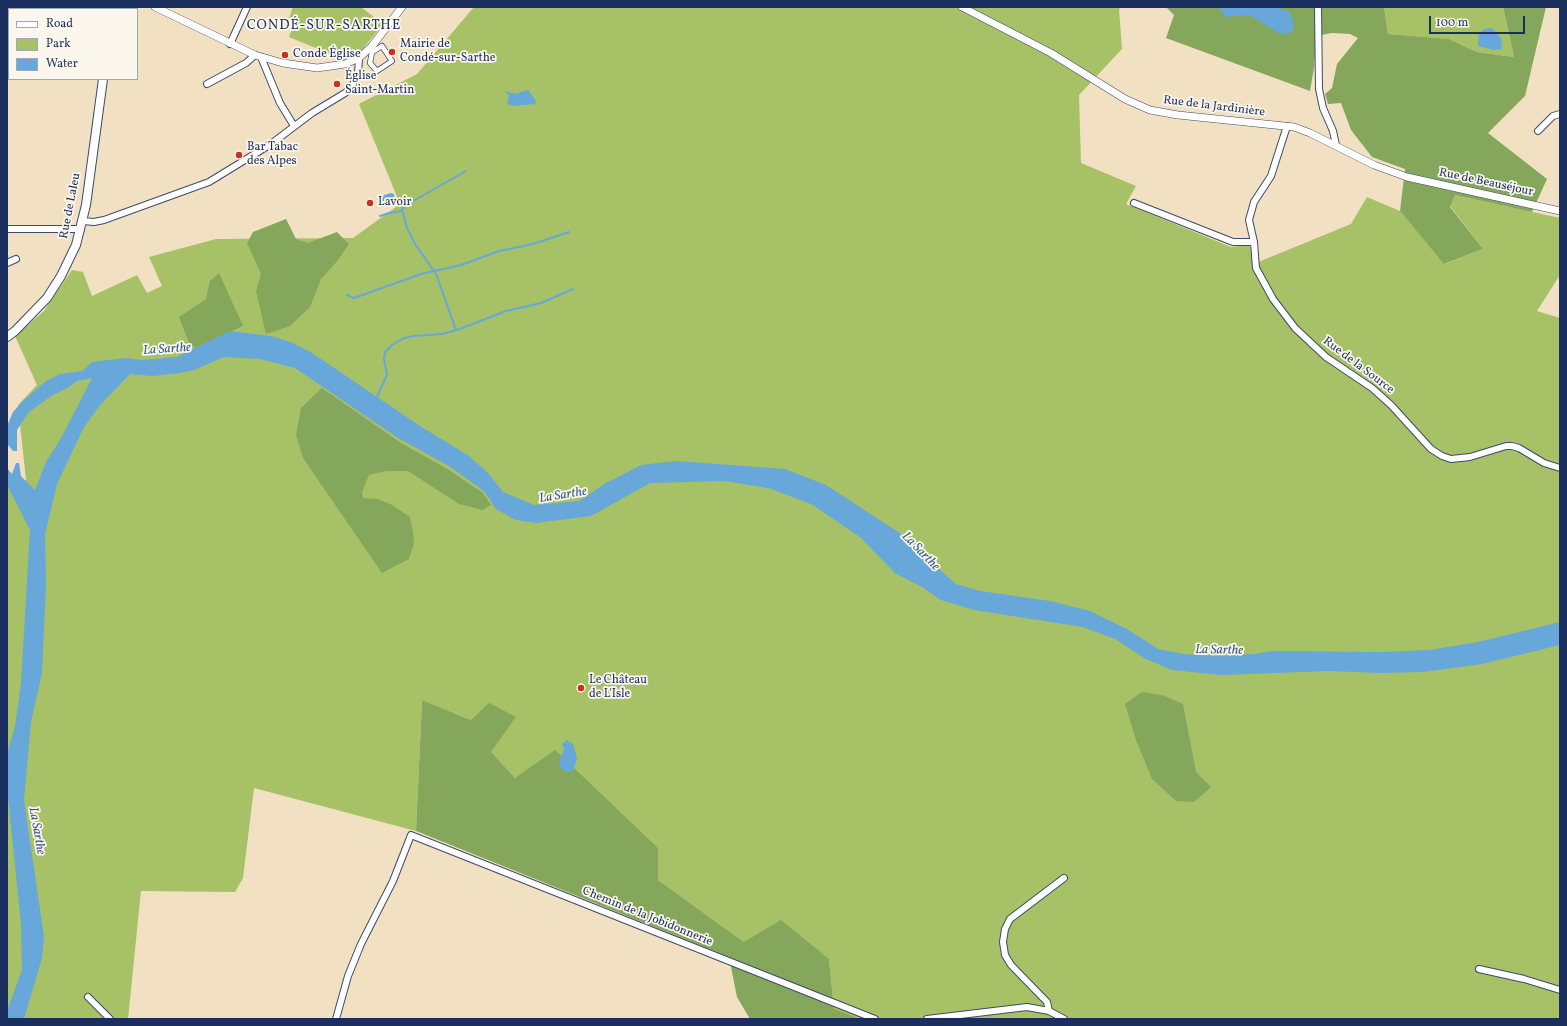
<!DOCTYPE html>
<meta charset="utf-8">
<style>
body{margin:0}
#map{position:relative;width:1567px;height:1026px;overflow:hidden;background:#f2e0c2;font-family:Vollkorn,serif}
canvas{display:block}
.frame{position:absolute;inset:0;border:8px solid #1b2f5e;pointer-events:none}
.legend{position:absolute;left:8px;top:8px;width:130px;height:72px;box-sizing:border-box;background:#fbf7ec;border:1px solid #a1a7b3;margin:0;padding:5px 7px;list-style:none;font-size:12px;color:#1b2f5e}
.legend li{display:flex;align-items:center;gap:8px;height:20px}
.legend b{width:20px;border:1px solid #a1a7b3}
.scale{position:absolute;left:1429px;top:16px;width:96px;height:18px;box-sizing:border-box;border:2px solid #1b2f5e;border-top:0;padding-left:5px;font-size:12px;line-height:14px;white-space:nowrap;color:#1b2f5e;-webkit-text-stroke:3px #fbf7ec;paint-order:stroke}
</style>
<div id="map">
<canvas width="1567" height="1026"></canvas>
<div class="frame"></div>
<ul class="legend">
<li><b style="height:5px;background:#fff"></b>Road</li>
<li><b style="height:11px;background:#a7c167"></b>Park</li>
<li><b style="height:11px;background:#67a7da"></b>Water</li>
</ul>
<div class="scale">100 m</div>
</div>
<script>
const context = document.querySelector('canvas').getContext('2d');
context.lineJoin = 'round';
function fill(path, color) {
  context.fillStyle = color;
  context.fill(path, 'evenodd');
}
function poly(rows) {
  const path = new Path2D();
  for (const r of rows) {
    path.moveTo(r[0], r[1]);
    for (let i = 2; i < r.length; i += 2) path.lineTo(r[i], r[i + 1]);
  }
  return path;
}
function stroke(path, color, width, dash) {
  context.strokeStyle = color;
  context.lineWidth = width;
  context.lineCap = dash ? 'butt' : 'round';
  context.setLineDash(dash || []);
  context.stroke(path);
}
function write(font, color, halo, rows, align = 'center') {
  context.font = font + ' Vollkorn,serif';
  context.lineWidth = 3.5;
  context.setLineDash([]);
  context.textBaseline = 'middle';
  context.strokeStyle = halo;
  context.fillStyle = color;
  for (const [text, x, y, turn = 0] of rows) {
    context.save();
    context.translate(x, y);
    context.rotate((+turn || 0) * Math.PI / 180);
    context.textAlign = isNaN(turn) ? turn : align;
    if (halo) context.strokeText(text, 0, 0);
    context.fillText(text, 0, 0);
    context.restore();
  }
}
const green = poly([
 [293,7,361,7,383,24,361,51,345,60,289,37,295,21,289,18],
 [474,7,1122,7,1119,9,1122,49,1079,95,1081,163,1136,186,1126,204,1231,247,1249,245,1256,263,1351,224,1367,197,1400,211,1445,264,1483,249,1450,206,1455,195,1560,218,1560,275,1537,311,1560,318,1560,1019,860,1019,834,1010,829,959,744,942,658,880,658,848,515,778,490,752,516,717,471,720,422,700,416,831,254,788,243,878,235,892,141,891,128,1019,7,1019,7,486,26,480,18,405,37,385,15,336,44,311,72,270,83,272,92,296,137,275,147,293,162,286,149,257,216,239,353,238,400,204,359,104,417,74],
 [1384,7,1503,7,1514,57,1477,52,1449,39,1388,34]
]);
const forest = poly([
 [1166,7,1384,7,1388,34,1449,39,1477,52,1514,57,1503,7,1546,7,1525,96,1488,133,1547,179,1532,212,1455,195,1450,207,1483,249,1444,264,1400,211,1405,169,1372,157,1351,130,1341,103,1328,104,1325,94,1332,88,1337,64,1358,38,1350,34,1332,33,1316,36,1314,68,1310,91,1166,38,1174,15],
 [286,219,296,239,308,243,337,232,349,244,338,260,321,279,310,307,290,326,266,334,256,291,261,274,247,243,253,232],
 [219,273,243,326,195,348,189,343,179,317,206,299,210,281],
 [322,388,401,443,449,470,483,493,491,505,482,510,459,504,408,471,386,471,369,475,362,492,363,498,378,499,392,505,410,517,413,531,414,543,409,559,382,573,303,458,296,435,301,408],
 [1142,692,1162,695,1183,704,1196,772,1211,787,1194,802,1176,801,1152,779,1136,740,1125,704],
 [422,700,471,720,489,703,516,717,491,752,515,778,555,750,658,848,658,880,744,942,781,920,829,959,834,1009,860,1019,750,1019,737,997,729,957,416,831]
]);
const water = poly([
 [1219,7,1276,7,1288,11,1292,17,1294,28,1290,34,1280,34,1251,16,1243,15,1225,17],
 [1491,28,1494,30,1501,38,1502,49,1494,50,1478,46,1479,34,1484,29],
 [528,90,536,101,535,104,513,106,509,105,507,102,509,96,505,91,515,94],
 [391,193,394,194,395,202,382,206,379,204,378,197],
 [230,331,271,336,293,343,312,353,420,426,469,456,488,473,503,492,534,505,579,501,606,483,641,465,676,461,785,469,826,485,915,543,941,571,956,584,980,591,1050,601,1090,611,1127,629,1158,649,1184,654,1214,656,1254,654,1273,651,1383,652,1429,650,1478,642,1560,622,1560,645,1482,664,1423,672,1380,673,1329,671,1222,675,1172,670,1146,659,1115,639,1083,627,974,610,941,600,922,587,895,573,860,537,811,504,768,488,724,481,650,483,591,516,536,523,516,520,496,509,484,491,449,466,398,438,295,368,260,359,224,357,194,370,180,373,153,376,130,374,100,405,84,427,57,484,45,534,46,584,42,673,31,722,24,800,44,937,42,958,24,1019,7,1019,7,1011,22,970,21,924,7,788,7,772,8,751,15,726,21,683,30,530,7,485,7,468,12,474,16,463,19,463,21,476,35,490,46,462,60,440,92,378,77,381,69,387,51,396,29,412,17,430,17,451,13,451,8,445,7,447,7,426,13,412,23,401,46,381,60,374,82,371,92,362,126,358,142,360,177,357],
 [567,740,573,744,577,758,573,771,565,772,560,767,559,762,564,749,562,744]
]);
const stream = poly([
 [380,216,389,213,402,211],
 [347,295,354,298,421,274,461,265,499,251,533,244,569,232],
 [456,330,436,274,415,244,407,228,402,209,408,204,466,171],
 [376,399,387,375,384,359,385,352,392,345,404,338,414,336,442,334,460,329,506,311,541,303,573,289]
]);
const pedestrian = poly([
 [382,46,392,61,377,71,370,63,372,52,382,46]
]);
const minor = poly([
 [1318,7,1319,89,1323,108,1333,131,1336,145],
 [230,44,247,7],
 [261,57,280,103,294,126],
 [207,84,246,63,255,55],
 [1287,126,1271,176,1254,202,1249,220,1254,242,1256,268,1273,299,1295,328,1326,357,1372,388,1391,405,1431,449,1442,456,1451,459,1470,457,1506,446,1512,446,1519,448,1544,463,1560,468],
 [1538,131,1553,116,1560,114],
 [1134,203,1233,242,1254,242],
 [83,221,94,222,104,220,209,182,271,144,312,113,345,93,351,88,358,74,359,58],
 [7,229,81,229],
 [7,263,16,259],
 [1479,969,1524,979,1560,990],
 [88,997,110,1019],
 [1049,1011,1047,1002,1011,965,1005,955,1003,942,1005,929,1010,919,1064,878],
 [336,1019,348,976,361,944,393,881,411,835,875,1019],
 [927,1019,1027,1007,1049,1011,1064,1019]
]);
const tertiary = poly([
 [155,7,255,55,283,63,317,68,345,64,359,58,372,46,402,7],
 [962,7,1051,53,1125,99,1150,110,1178,115,1294,127,1310,133,1374,165,1407,177,1560,211]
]);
const secondary = poly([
 [113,9,113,7],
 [7,337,15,331,47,298,61,276,76,245,86,205,103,79]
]);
const markers = [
 [392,52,4,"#c8321e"],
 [285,55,4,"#c8321e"],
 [337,84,4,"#c8321e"],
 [239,155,4,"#c8321e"],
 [370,203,4,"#c8321e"],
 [581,688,4,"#c8321e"]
];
const poiNames = [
 ["Mairie de",400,45],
 ["Condé-sur-Sarthe",400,59],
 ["Conde Église",293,55],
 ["Église",345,77],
 ["Saint-Martin",345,91],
 ["Bar Tabac",247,148],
 ["des Alpes",247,162],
 ["Lavoir",378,203],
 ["Le Château",589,681],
 ["de L'Isle",589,695]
];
const streetNames = [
 ["Rue de la Jardinière",1214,107,7],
 ["Rue de Beauséjour",1486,183,12],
 ["Rue de Laleu",71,206,-79],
 ["Rue de la Source",1358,366,37],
 ["Chemin de la Jobidonnerie",647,917,22]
];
const waterNames = [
 ["La Sarthe",167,350,-4],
 ["La Sarthe",563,496,-9],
 ["La Sarthe",920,552,46],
 ["La Sarthe",1219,651,1],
 ["La Sarthe",36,831,80]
];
const quarterNames = [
 ["CONDÉ-SUR-SARTHE",324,26]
];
fill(green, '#a7c167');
fill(forest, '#85a75c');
fill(water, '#67a7da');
stroke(stream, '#67a7da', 2);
stroke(pedestrian, '#3b4a6d', 6);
stroke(minor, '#3b4a6d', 8);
stroke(tertiary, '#3b4a6d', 8);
stroke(secondary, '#3b4a6d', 10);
stroke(pedestrian, '#fff', 4.5);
stroke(minor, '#fff', 6);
stroke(tertiary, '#fff', 7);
stroke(secondary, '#fff', 8);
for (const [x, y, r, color] of markers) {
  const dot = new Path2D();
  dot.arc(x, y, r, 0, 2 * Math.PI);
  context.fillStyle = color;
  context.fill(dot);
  stroke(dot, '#fbf7ec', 1.5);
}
write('12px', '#1b2f5e', '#fbf7ec', poiNames, 'left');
write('12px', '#1b2f5e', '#fbf7ec', streetNames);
write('italic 13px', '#365989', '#fbf7ec', waterNames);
context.letterSpacing = '1px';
write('14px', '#1b2f5e', '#fbf7ec', quarterNames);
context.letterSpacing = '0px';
</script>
